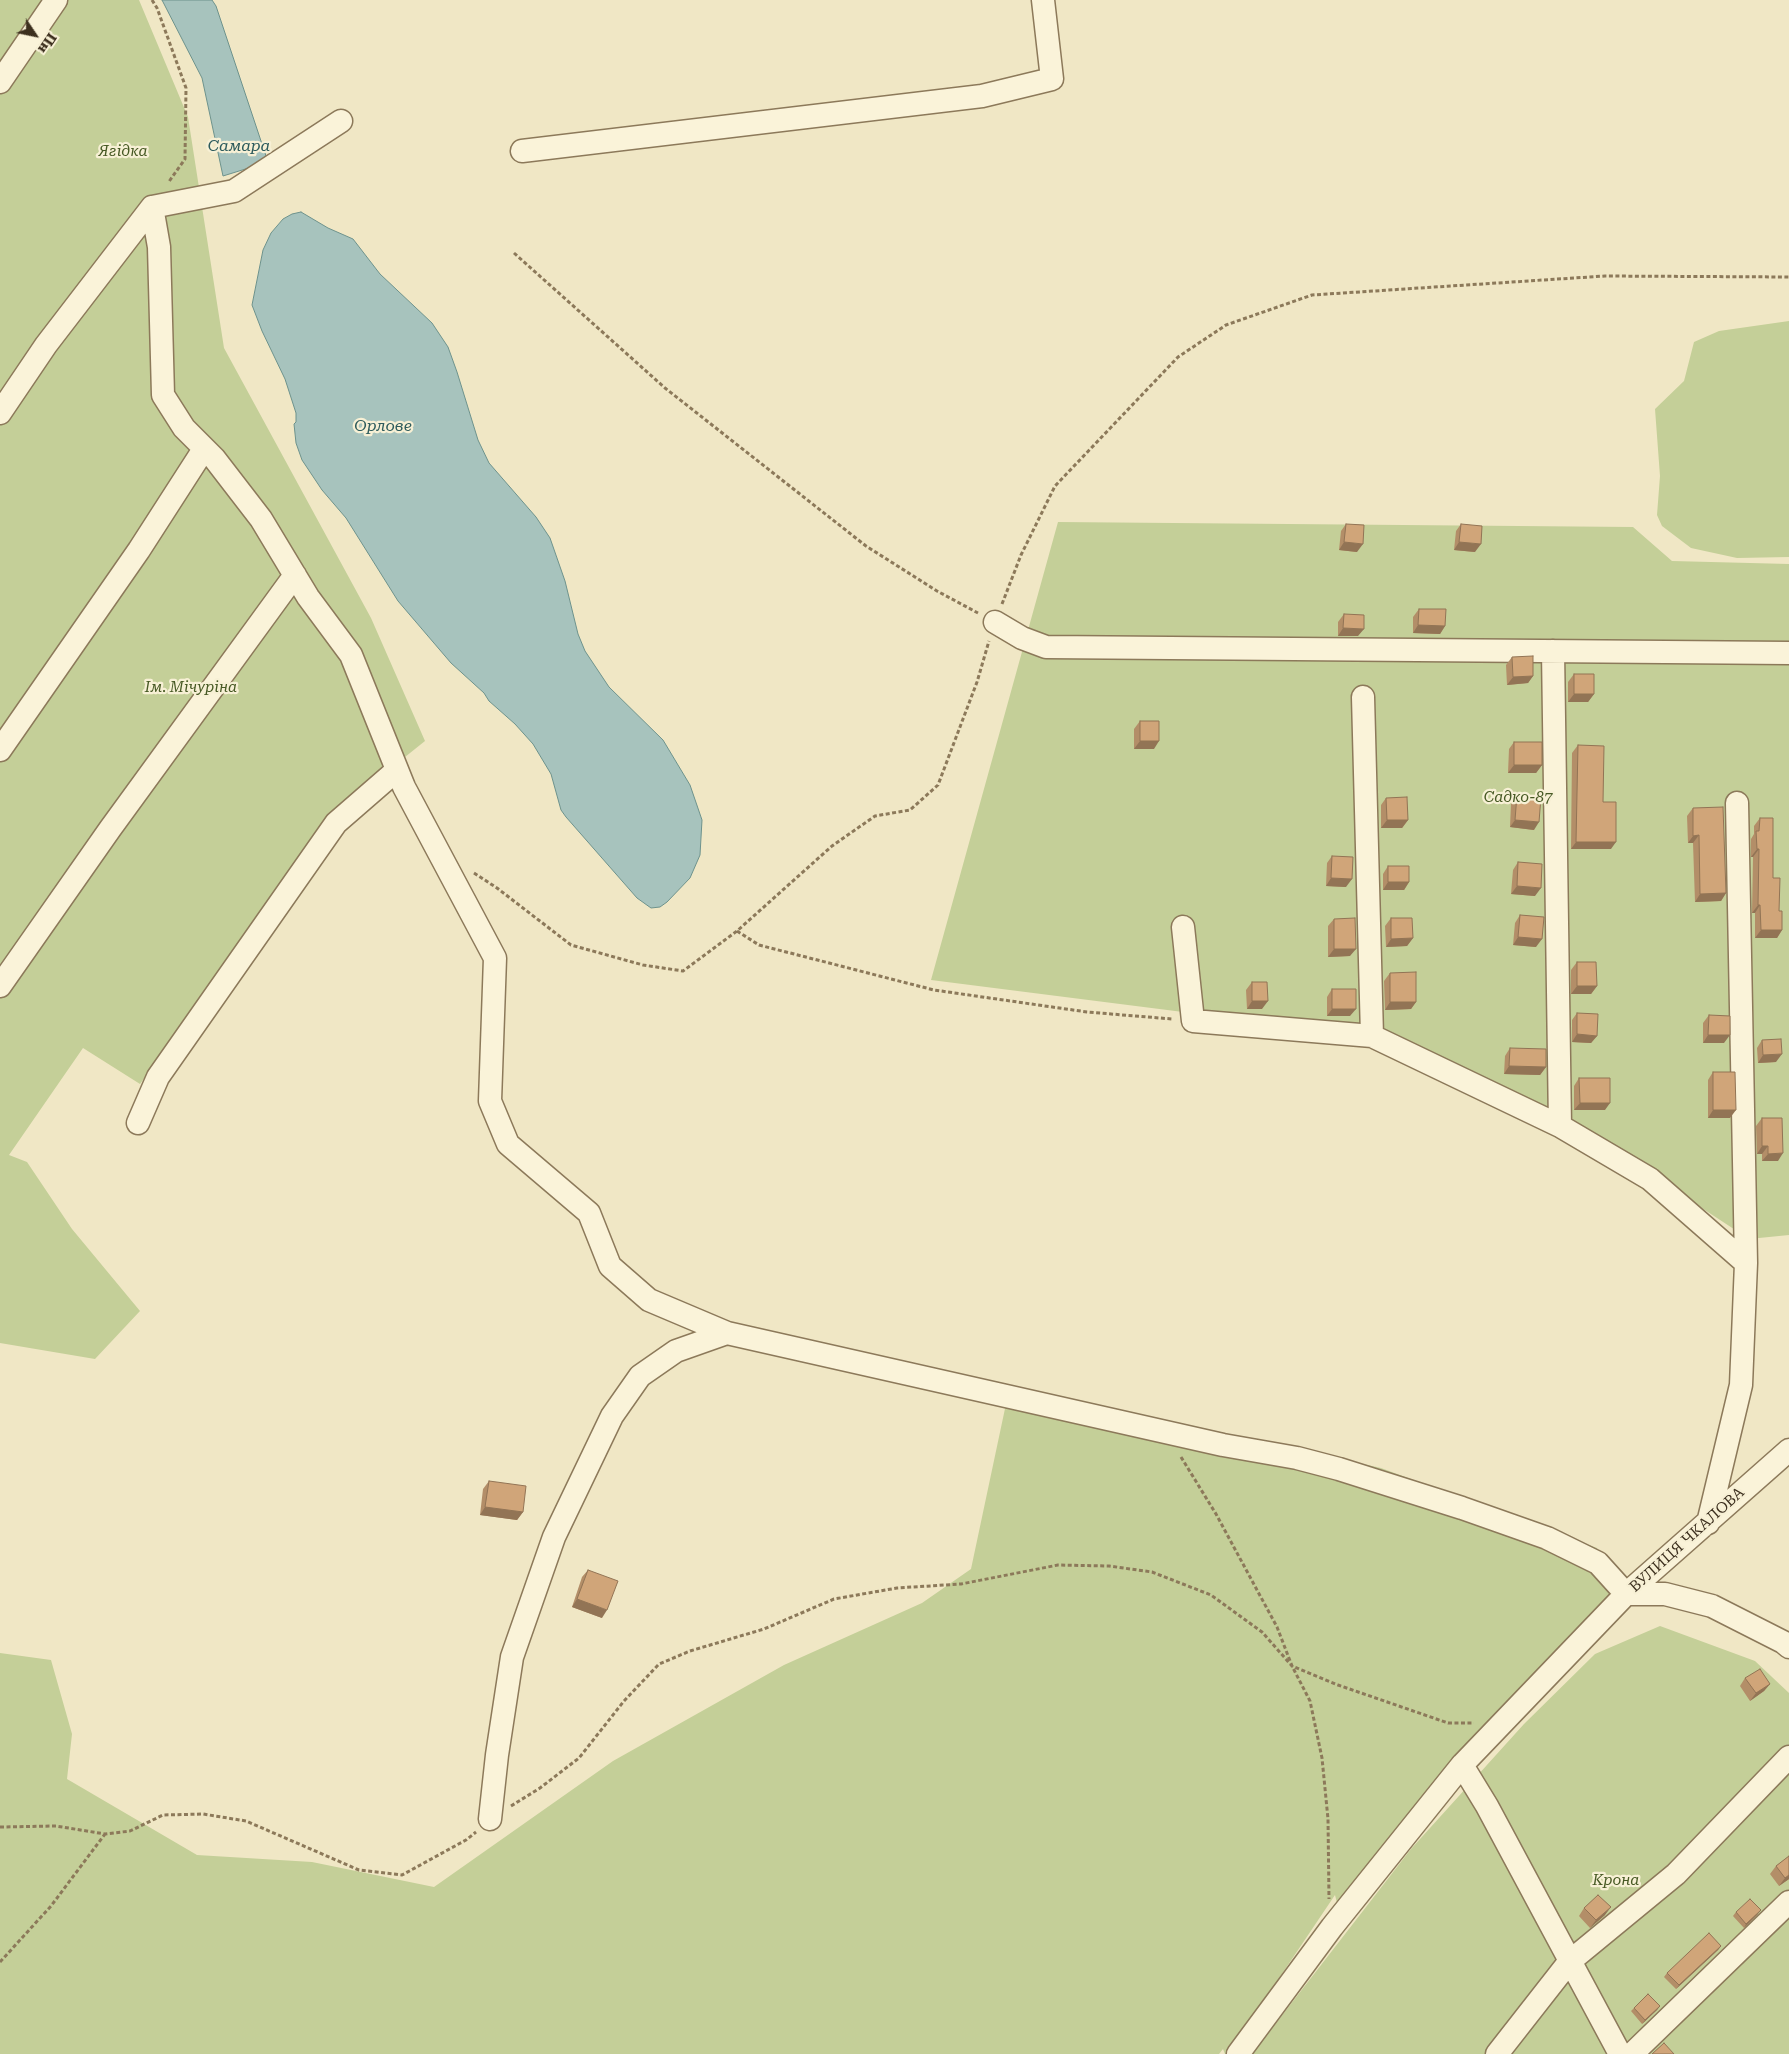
<!DOCTYPE html>
<meta charset="utf-8">
<style>
body{margin:0}
#map{position:relative;width:1789px;height:2054px;overflow:hidden;background:#f0e7c5;font-family:"Roboto Serif",serif}
canvas{display:block}
.north{position:absolute;left:10px;top:10px;width:50px;height:50px;-webkit-text-stroke:4px #f7f0d5;paint-order:stroke;rotate:124deg;font-size:14px;font-weight:700;line-height:20px;text-align:center;color:#3c2f1e}
.north::after{content:'';display:block;margin:auto;width:18px;height:22px;background:#3c2f1e;clip-path:polygon(50% 0,100% 100%,50% 72%,0 100%)}
</style>
<div id="map">
<canvas width="1789" height="2054"></canvas>
<div class="north">Пн</div>
</div>
<script>
const context = document.querySelector('canvas').getContext('2d');
context.lineJoin = 'round';
function fill(path, color) {
  context.fillStyle = color;
  context.fill(path, 'evenodd');
}
function poly(rows) {
  const path = new Path2D();
  for (const r of rows) {
    path.moveTo(r[0], r[1]);
    for (let i = 2; i < r.length; i += 2) path.lineTo(r[i], r[i + 1]);
  }
  return path;
}
function stroke(path, color, width, dash) {
  context.strokeStyle = color;
  context.lineWidth = width;
  context.lineCap = dash ? 'butt' : 'round';
  context.setLineDash(dash || []);
  context.stroke(path);
}
function write(font, color, halo, rows, align = 'center') {
  context.font = font + ' "Roboto Serif",serif';
  context.lineWidth = 4.5;
  context.setLineDash([]);
  context.textBaseline = 'middle';
  context.strokeStyle = halo;
  context.fillStyle = color;
  for (const [text, x, y, turn = 0] of rows) {
    context.save();
    context.translate(x, y);
    context.rotate((+turn || 0) * Math.PI / 180);
    context.textAlign = isNaN(turn) ? turn : align;
    if (halo) context.strokeText(text, 0, 0);
    context.fillText(text, 0, 0);
    context.restore();
  }
}
const green = poly([
 [0,0,139,0,188,117,224,348,371,618,425,741,335,813,140,1084,83,1048,9,1155,27,1162,72,1229,140,1311,95,1359,0,1343],
 [1789,321,1789,557,1737,558,1691,548,1662,526,1657,515,1660,476,1655,409,1684,381,1694,342,1719,331],
 [1058,522,1633,527,1672,561,1789,564,1789,1235,1749,1239,1586,1132,1379,1031,1183,1012,931,980],
 [1010,1385,1381,1468,1597,1548,1615,1595,1339,1911,1335,1895,1228,2054,1225,2054,1223,2049,1219,2054,0,2054,0,1653,51,1660,72,1734,67,1779,197,1855,312,1862,434,1887,613,1761,784,1665,922,1603,971,1569],
 [1660,1626,1755,1661,1789,1693,1789,2054,1252,2054,1411,1849,1524,1724,1595,1654]
]);
const water = poly([
 [162,0,212,0,216,6,268,162,223,176,202,78,162,0],
 [301,212,328,228,353,239,380,274,432,323,448,347,457,372,478,440,489,463,536,517,550,538,565,581,578,634,585,651,609,687,663,740,690,785,702,820,700,855,690,878,667,902,660,907,651,908,637,898,566,817,561,810,551,774,533,744,515,724,489,701,484,693,451,663,398,601,346,518,322,490,302,460,296,443,294,424,296,422,296,413,285,379,262,331,252,305,263,250,271,233,283,219,292,214,301,212]
]);
const path = poly([
 [152,0,157,8,186,88,185,159,168,183],
 [514,253,665,388,866,546,937,591,978,613],
 [1002,604,1021,555,1055,486,1178,357,1226,325,1312,295,1605,276,1789,277],
 [474,873,497,888,571,945,643,965,683,971,737,931,832,846,875,816,910,810,938,785,977,682,989,641],
 [737,931,759,945,934,990,1087,1012,1172,1019],
 [1181,1457,1216,1514,1277,1627,1292,1666,1310,1701,1322,1758,1328,1819,1329,1899],
 [511,1806,540,1788,579,1758,624,1701,659,1664,690,1651,764,1629,834,1599,897,1588,961,1584,1058,1565,1109,1566,1152,1572,1211,1595,1262,1632,1292,1666,1338,1685,1448,1723,1474,1723],
 [0,1827,56,1826,105,1834,130,1831,163,1815,203,1814,246,1821,359,1870,402,1875,466,1840,476,1832],
 [0,1962,51,1906,105,1834]
]);
const minor = poly([
 [0,82,56,0],
 [341,121,234,191,152,207,159,247,163,395,184,428,214,458,261,519,308,597,351,655,404,787,495,958,490,1101,508,1144,589,1213,610,1266,649,1300,727,1333,1223,1445,1297,1458,1339,1469,1462,1508,1547,1538,1598,1563,1626,1594],
 [522,151,982,96,1052,79,1043,0],
 [0,413,46,345,152,207],
 [995,622,1022,638,1046,647,1789,653],
 [1553,651,1560,1126,1650,1179,1746,1263,1741,1385,1708,1523],
 [1363,697,1372,1036,1560,1126],
 [0,750,139,550,204,449],
 [1737,803,1746,1263],
 [1183,927,1193,1021,1372,1036],
 [0,986,110,829,295,575],
 [138,1123,158,1077,336,823,397,770],
 [1626,1594,1665,1594,1712,1606,1783,1642,1789,1647],
 [1462,1765,1487,1806,1620,2054],
 [490,1819,497,1755,512,1657,554,1537,612,1416,640,1376,676,1351,727,1333],
 [1238,2054,1332,1927,1462,1765,1626,1594,1789,1450],
 [1497,2054,1569,1962,1676,1874,1789,1757],
 [1632,2054,1789,1902]
]);
const wall = poly([
 [1346,524,1357,552,1339,550,1341,531],
 [1461,524,1475,552,1454,550,1456,531],
 [1419,609,1445,626,1440,634,1413,633,1413,617],
 [1344,614,1358,636,1338,636,1338,622],
 [1512,657,1533,676,1528,683,1507,685,1506,665],
 [1574,674,1594,694,1588,702,1568,702,1568,682],
 [1140,721,1154,749,1134,749,1134,729],
 [1514,742,1542,765,1536,773,1508,773,1509,749],
 [1578,745,1603,802,1611,849,1571,849,1572,753],
 [1517,795,1534,830,1510,827,1511,803],
 [1386,798,1408,820,1402,828,1381,828,1381,805],
 [1693,808,1726,893,1721,901,1695,902,1693,843,1688,843,1687,816],
 [1760,818,1773,878,1782,930,1777,938,1755,938,1755,913,1752,913,1753,857,1751,857,1751,839,1754,834,1754,826],
 [1332,856,1346,887,1326,886,1327,863],
 [1518,862,1535,896,1511,894,1513,870],
 [1388,866,1409,882,1404,890,1383,890,1383,874],
 [1520,915,1536,947,1513,945,1515,923],
 [1391,918,1413,938,1407,946,1386,947,1385,926],
 [1334,919,1350,956,1328,957,1328,926],
 [1577,962,1597,986,1591,994,1571,994,1571,970],
 [1390,973,1416,1002,1411,1009,1385,1010,1384,981],
 [1252,982,1262,1009,1247,1009,1246,990],
 [1332,989,1350,1016,1327,1016,1327,997],
 [1577,1013,1597,1036,1591,1043,1572,1042,1572,1020],
 [1709,1015,1724,1043,1703,1043,1703,1023],
 [1762,1040,1776,1062,1758,1063,1757,1048],
 [1510,1048,1546,1067,1540,1075,1504,1074,1505,1056],
 [1713,1072,1730,1118,1708,1118,1708,1080],
 [1579,1078,1605,1110,1574,1110,1574,1086],
 [1762,1118,1778,1161,1762,1161,1762,1154,1757,1154,1756,1126],
 [489,1481,523,1512,517,1520,480,1515,483,1489],
 [588,1570,602,1618,572,1607,582,1577],
 [1745,1678,1770,1684,1764,1691,1750,1701,1740,1686],
 [1789,1856,1789,1879,1779,1886,1770,1874,1776,1866],
 [1584,1908,1605,1915,1590,1928,1579,1916],
 [1736,1912,1758,1914,1744,1928,1733,1916],
 [1721,1946,1718,1950,1676,1989,1664,1977,1667,1973],
 [1660,2006,1657,2010,1642,2024,1631,2011,1634,2008]
]);
const shadedWall = poly([
 [1344,542,1363,544,1357,552,1339,550],
 [1459,542,1481,544,1475,552,1454,550],
 [1418,625,1445,626,1440,634,1413,633],
 [1343,628,1364,629,1358,636,1338,636],
 [1533,676,1528,683,1507,685,1513,677],
 [1574,694,1594,694,1588,702,1568,702],
 [1140,741,1159,741,1154,749,1134,749],
 [1514,765,1542,765,1536,773,1508,773],
 [1387,820,1408,820,1402,828,1381,828],
 [1515,820,1539,822,1534,830,1510,827],
 [1699,835,1693,843,1688,843,1693,836],
 [1576,842,1616,842,1611,849,1571,849],
 [1757,849,1759,849,1753,857,1751,857],
 [1331,878,1352,879,1346,887,1326,886],
 [1388,882,1409,882,1404,890,1383,890],
 [1517,886,1541,888,1535,896,1511,894],
 [1726,893,1721,901,1695,902,1700,894],
 [1758,905,1760,905,1755,913,1752,913],
 [1761,930,1782,930,1777,938,1755,938],
 [1518,937,1542,939,1536,947,1513,945],
 [1413,938,1407,946,1386,947,1391,939],
 [1334,949,1356,949,1350,956,1328,957],
 [1577,986,1597,986,1591,994,1571,994],
 [1252,1001,1268,1001,1262,1009,1247,1009],
 [1390,1002,1416,1002,1411,1009,1385,1010],
 [1332,1009,1356,1009,1350,1016,1327,1016],
 [1577,1034,1597,1036,1591,1043,1572,1042],
 [1708,1035,1730,1035,1724,1043,1703,1043],
 [1782,1054,1776,1062,1758,1063,1763,1055],
 [1509,1066,1546,1067,1540,1075,1504,1074],
 [1580,1103,1610,1103,1605,1110,1574,1110],
 [1713,1110,1736,1110,1730,1118,1708,1118],
 [1762,1146,1768,1146,1762,1154,1757,1154],
 [1783,1153,1778,1161,1762,1161,1768,1154],
 [485,1507,523,1512,517,1520,480,1515],
 [577,1599,607,1610,602,1618,572,1607],
 [1770,1684,1764,1691,1750,1701,1756,1693],
 [1789,1875,1789,1879,1779,1886,1785,1878],
 [1611,1907,1605,1915,1590,1928,1596,1920],
 [1761,1910,1758,1914,1744,1928,1746,1924],
 [1721,1946,1718,1950,1676,1989,1679,1985],
 [1660,2006,1657,2010,1642,2024,1645,2020]
]);
const building = poly([
 [1346,524,1364,525,1363,544,1344,542,1346,524],
 [1461,524,1482,526,1481,544,1459,542,1461,524],
 [1419,609,1446,609,1445,626,1418,625,1419,609],
 [1344,614,1364,615,1364,629,1343,628,1344,614],
 [1533,656,1533,676,1513,677,1512,657,1533,656],
 [1574,674,1594,674,1594,694,1574,694,1574,674],
 [1140,721,1159,721,1159,741,1140,741,1140,721],
 [1514,742,1542,742,1542,765,1514,765,1514,742],
 [1578,745,1604,746,1603,802,1616,802,1616,842,1576,842,1578,745],
 [1517,795,1541,797,1539,822,1515,820,1517,795],
 [1407,797,1408,820,1387,820,1386,798,1407,797],
 [1723,807,1726,893,1700,894,1699,835,1693,836,1693,808,1723,807],
 [1760,818,1773,818,1773,878,1780,878,1779,911,1782,911,1782,930,1761,930,1760,905,1758,905,1759,849,1757,849,1756,831,1759,831,1760,818],
 [1332,856,1353,857,1352,879,1331,878,1332,856],
 [1518,862,1542,864,1541,888,1517,886,1518,862],
 [1388,866,1409,866,1409,882,1388,882,1388,866],
 [1520,915,1544,917,1542,939,1518,937,1520,915],
 [1355,918,1356,949,1334,949,1334,919,1355,918],
 [1391,918,1412,918,1413,938,1391,939,1391,918],
 [1577,962,1596,962,1597,986,1577,986,1577,962],
 [1416,972,1416,1002,1390,1002,1390,973,1416,972],
 [1252,982,1267,982,1268,1001,1252,1001,1252,982],
 [1332,989,1356,989,1356,1009,1332,1009,1332,989],
 [1577,1013,1598,1014,1597,1036,1577,1034,1577,1013],
 [1709,1015,1730,1016,1730,1035,1708,1035,1709,1015],
 [1781,1039,1782,1054,1763,1055,1762,1040,1781,1039],
 [1510,1048,1546,1049,1546,1067,1509,1066,1510,1048],
 [1713,1072,1735,1072,1736,1110,1713,1110,1713,1072],
 [1579,1078,1610,1078,1610,1103,1580,1103,1579,1078],
 [1762,1118,1782,1118,1783,1153,1768,1154,1768,1146,1762,1146,1762,1118],
 [489,1481,526,1486,523,1512,485,1507,489,1481],
 [588,1570,618,1581,607,1610,577,1599,588,1570],
 [1760,1669,1770,1684,1756,1693,1745,1678,1760,1669],
 [1789,1856,1789,1875,1785,1878,1776,1866,1789,1856],
 [1598,1895,1611,1907,1596,1920,1584,1908,1598,1895],
 [1750,1899,1761,1910,1746,1924,1736,1912,1750,1899],
 [1709,1933,1721,1946,1679,1985,1667,1973,1709,1933],
 [1648,1994,1660,2006,1645,2020,1634,2008,1648,1994],
 [1664,2043,1674,2054,1652,2054,1664,2043]
]);
const parkNames = [
 ["Ягідка",123,152],
 ["Ім. Мічуріна",191,688],
 ["Садко-87",1518,798],
 ["Крона",1616,1881]
];
const streetNames = [
 ["ВУЛИЦЯ ЧКАЛОВА",1687,1540,-42]
];
const waterNames = [
 ["Самара",239,146],
 ["Орлове",383,426]
];
fill(green, '#c4cf98');
fill(water, '#a7c3bd');
stroke(water, '#6d928c', 1);
stroke(minor, '#8c795a', 25);
stroke(path, '#8c795a', 3, [4, 2.5]);
stroke(minor, '#faf3d9', 22);
fill(wall, '#b38e68');
fill(shadedWall, '#927455');
fill(building, '#d0a579');
stroke(building, '#927455', 1);
write('italic 15px', '#475924', '#f7f0d5', parkNames);
write('15px', '#3c2f1e', '#f7f0d5', streetNames);
write('italic 16px', '#2d5b5c', '#f7f0d5', waterNames);
</script>
